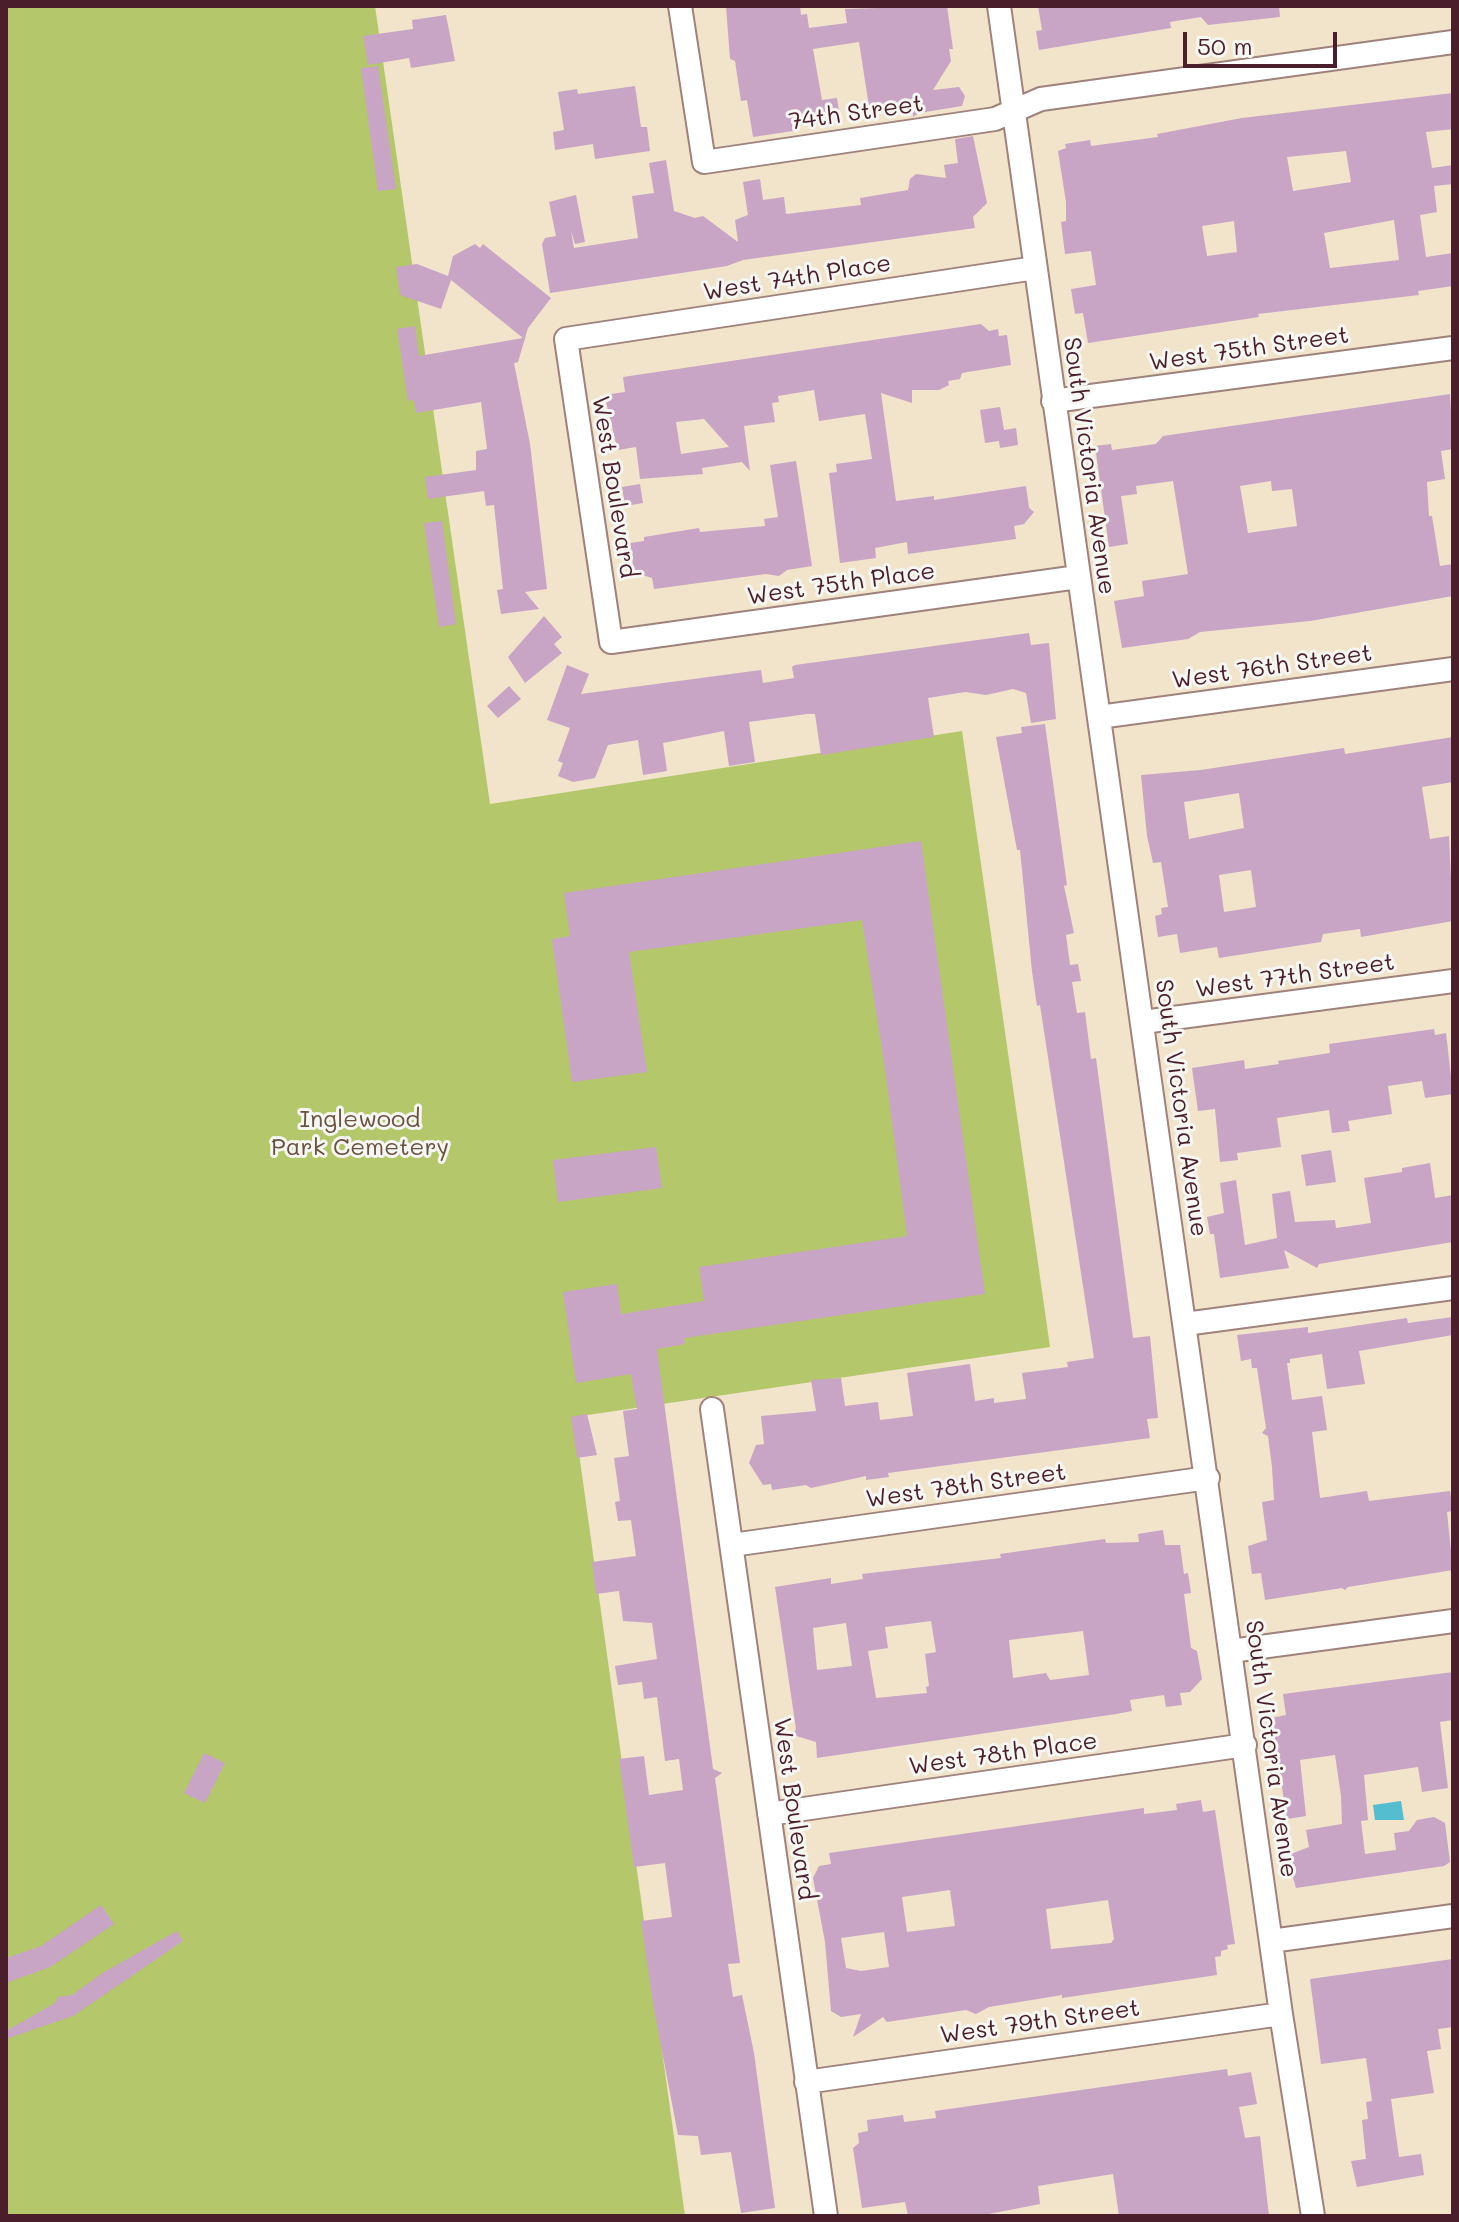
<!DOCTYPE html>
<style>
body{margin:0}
#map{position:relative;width:1459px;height:2222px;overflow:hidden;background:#f1e4cb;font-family:Mali,sans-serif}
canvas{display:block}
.frame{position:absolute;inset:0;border:8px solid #4a1f2b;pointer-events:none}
.scale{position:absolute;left:1183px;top:32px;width:154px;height:36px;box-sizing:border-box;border:4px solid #4a1f2b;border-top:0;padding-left:10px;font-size:24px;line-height:28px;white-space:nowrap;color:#4a1f2b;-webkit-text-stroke:6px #f6f6f2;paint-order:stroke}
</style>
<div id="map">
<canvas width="1459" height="2222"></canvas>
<div class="frame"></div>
<div class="scale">50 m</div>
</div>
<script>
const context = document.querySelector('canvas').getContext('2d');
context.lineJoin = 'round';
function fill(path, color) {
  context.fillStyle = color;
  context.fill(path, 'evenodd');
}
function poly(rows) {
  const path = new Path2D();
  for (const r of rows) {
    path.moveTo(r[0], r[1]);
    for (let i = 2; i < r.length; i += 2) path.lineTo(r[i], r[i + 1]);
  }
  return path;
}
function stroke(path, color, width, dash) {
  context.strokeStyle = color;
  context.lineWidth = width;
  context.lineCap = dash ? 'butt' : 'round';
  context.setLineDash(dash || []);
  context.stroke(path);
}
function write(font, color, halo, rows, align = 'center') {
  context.font = font + ' Mali,sans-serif';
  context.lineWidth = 6;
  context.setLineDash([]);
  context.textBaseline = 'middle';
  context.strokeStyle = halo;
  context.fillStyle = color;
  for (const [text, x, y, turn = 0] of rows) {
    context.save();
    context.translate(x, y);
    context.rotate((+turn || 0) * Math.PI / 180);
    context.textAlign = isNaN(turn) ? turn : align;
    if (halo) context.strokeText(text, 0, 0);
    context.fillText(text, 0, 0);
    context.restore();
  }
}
const green = poly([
 [6,6,375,6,490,804,962,731,1050,1347,574,1417,685,2216,6,2216]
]);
const water = poly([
 [1401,1801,1404,1820,1375,1820,1373,1805]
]);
const building = poly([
 [726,6,800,6,801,15,807,14,809,28,847,23,845,9,947,6,953,49,949,49,951,61,933,90,959,87,965,96,962,106,919,113,913,117,912,106,870,113,859,42,813,49,822,100,837,98,840,117,792,124,793,131,753,137,747,100,741,101,735,61,730,59],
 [1038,6,1279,6,1280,17,1208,25,1201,17,1170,22,1171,28,1039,50,1036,31,1042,30],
 [446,15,455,61,411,68,409,58,368,65,363,36,413,29,412,20],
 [378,66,396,189,378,191,361,68],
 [635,86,641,127,647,127,650,151,595,159,593,144,555,150,553,132,564,130,558,92,577,89,578,94],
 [1453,93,1453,129,1426,132,1432,168,1453,165,1453,184,1434,186,1437,212,1420,215,1426,257,1453,253,1453,286,1418,291,1419,295,1258,314,1259,317,1088,343,1083,313,1075,314,1071,289,1096,285,1091,251,1065,254,1061,222,1066,221,1066,202,1058,151,1066,148,1065,144,1090,140,1091,146,1158,137,1157,134,1242,118],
 [1346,151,1351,182,1293,191,1287,157],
 [1394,220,1399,260,1330,268,1324,233],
 [1234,221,1237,252,1207,256,1202,226],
 [973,136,987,203,973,217,975,228,743,260,727,266,550,293,542,244,545,238,556,236,549,202,576,195,585,242,575,244,571,231,574,248,638,238,632,196,654,193,649,163,666,160,674,211,695,218,703,216,738,242,735,220,748,215,743,182,760,179,763,200,784,197,786,214,861,205,860,198,908,190,910,179,916,174,946,178,944,165,958,163,955,139],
 [475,244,480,248,483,244,551,298,528,328,518,362,514,363,530,444,547,589,525,592,539,609,501,614,497,590,503,589,494,505,486,506,484,491,428,499,425,477,476,470,476,451,487,449,481,402,416,413,414,400,408,401,397,329,415,326,419,356,523,338,451,280,441,309,400,295,396,267,417,264,448,276,453,256],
 [981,324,989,331,998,329,999,336,1007,335,1011,365,962,373,960,379,948,381,949,385,939,390,912,390,912,403,881,393,896,501,934,496,934,500,1026,486,1029,508,1034,512,1024,524,1014,526,1016,539,908,554,907,542,875,548,876,558,840,563,829,473,837,472,836,464,872,459,865,414,819,421,814,390,778,396,779,402,772,403,775,422,744,426,750,471,742,462,702,468,703,474,640,479,636,447,618,450,615,439,606,402,611,394,625,392,623,377],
 [704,419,729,447,681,454,676,422],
 [1450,394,1453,449,1441,451,1445,479,1427,482,1429,516,1432,516,1440,566,1453,564,1453,596,1310,621,1200,632,1188,639,1122,648,1114,601,1144,596,1142,581,1188,574,1173,481,1136,486,1137,494,1121,496,1128,544,1109,547,1095,446,1111,444,1112,450,1156,444,1163,436],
 [1271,481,1272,491,1292,489,1297,526,1248,533,1240,486],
 [1000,407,1004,430,1016,428,1018,445,1000,448,999,441,985,443,980,410],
 [796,461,812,566,787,570,779,576,766,574,654,589,652,578,629,571,633,565,630,543,644,541,644,537,699,528,700,532,765,526,764,519,778,517,770,465],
 [640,484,643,503,625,506,622,487],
 [442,521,456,624,439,627,424,523],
 [544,616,562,637,554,644,562,653,525,683,508,657],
 [1029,633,1031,645,1049,643,1056,719,1031,723,1026,693,1013,689,986,695,965,692,928,698,934,737,821,755,815,714,807,714,749,722,755,762,729,766,724,731,663,743,667,771,643,775,638,740,608,745,595,778,573,782,558,776,563,763,558,761,570,728,547,720,567,665,589,674,581,694,761,670,763,683,794,678,792,667,795,665],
 [509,686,521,699,498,718,487,706],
 [1045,724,1067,885,1064,886,1074,933,1066,935,1070,965,1078,964,1081,981,1072,982,1077,1013,1085,1012,1091,1059,1096,1058,1133,1338,1150,1336,1158,1418,1147,1419,1150,1438,888,1473,889,1477,866,1480,866,1476,811,1488,806,1485,772,1490,771,1484,763,1485,749,1463,756,1445,764,1444,761,1416,816,1411,811,1380,841,1378,845,1406,878,1402,880,1420,913,1416,907,1373,970,1364,975,1401,994,1398,994,1403,1026,1399,1022,1373,1068,1367,1067,1362,1094,1358,1040,1005,1037,1006,1032,971,1020,850,1017,850,996,737,1022,733,1021,727],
 [1453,737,1453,782,1422,787,1430,839,1449,836,1453,921,1361,937,1360,929,1323,934,1321,942,1219,958,1217,947,1180,953,1177,934,1158,937,1155,916,1162,914,1161,908,1168,907,1161,862,1153,863,1147,836,1141,775,1201,770,1344,748,1345,754],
 [1239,793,1244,828,1189,839,1184,802],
 [1251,870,1256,907,1224,912,1219,875],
 [921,841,985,1294,684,1338,685,1344,657,1349,713,1769,722,1773,715,1778,740,1963,728,1964,733,1997,742,1995,754,2053,775,2208,741,2213,731,2152,701,2155,698,2136,678,2135,654,2009,641,1921,672,1917,665,1863,634,1867,619,1759,644,1756,649,1795,683,1790,679,1759,665,1761,657,1697,644,1699,642,1682,618,1685,615,1666,657,1659,652,1623,623,1621,619,1591,596,1594,592,1562,636,1556,631,1520,618,1521,615,1502,620,1501,614,1458,629,1456,623,1411,637,1409,631,1374,576,1383,563,1292,617,1284,621,1314,704,1301,699,1267,907,1236,885,1069,862,920,629,952,647,1072,572,1082,552,939,570,936,564,893],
 [1434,1029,1435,1035,1446,1033,1453,1094,1425,1098,1422,1081,1388,1086,1392,1114,1348,1121,1350,1131,1332,1133,1329,1110,1277,1118,1281,1147,1237,1153,1238,1160,1220,1162,1215,1109,1198,1111,1192,1068,1244,1060,1245,1069,1279,1064,1278,1061,1330,1053,1329,1044],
 [656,1147,662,1188,558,1202,553,1160],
 [1331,1150,1336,1182,1306,1186,1301,1155],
 [1430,1163,1435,1198,1453,1195,1453,1242,1319,1264,1317,1268,1284,1250,1289,1268,1220,1278,1214,1234,1210,1234,1207,1217,1224,1213,1220,1183,1236,1180,1245,1245,1277,1238,1272,1194,1290,1191,1295,1222,1335,1220,1336,1228,1371,1223,1364,1178,1402,1172,1402,1168],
 [1453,1317,1453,1335,1359,1351,1365,1384,1327,1389,1322,1354,1290,1359,1290,1363,1287,1363,1292,1400,1322,1396,1327,1430,1312,1432,1320,1498,1367,1491,1369,1501,1450,1491,1453,1511,1447,1512,1453,1570,1348,1587,1345,1590,1342,1588,1265,1600,1261,1573,1252,1574,1248,1546,1267,1540,1262,1502,1274,1500,1272,1467,1268,1436,1262,1433,1266,1428,1257,1368,1252,1368,1251,1359,1241,1361,1237,1335,1308,1327,1308,1333,1407,1318,1408,1323],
 [587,1414,597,1455,577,1458,571,1417],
 [1163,1530,1165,1545,1180,1545,1184,1574,1188,1573,1191,1593,1184,1594,1191,1648,1197,1651,1202,1679,1190,1692,1180,1693,1182,1705,1166,1707,1164,1695,1130,1700,1132,1711,1116,1714,817,1758,816,1742,793,1735,796,1729,775,1587,831,1578,831,1584,863,1579,862,1574,1001,1558,1000,1554,1105,1539,1106,1543,1139,1542,1138,1534],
 [931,1621,936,1652,925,1654,929,1686,926,1687,927,1693,876,1698,868,1651,888,1648,885,1627],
 [846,1623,852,1666,817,1670,813,1628],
 [1083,1631,1089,1675,1050,1680,1046,1673,1013,1678,1009,1640],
 [1453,1672,1453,1720,1440,1722,1448,1788,1422,1792,1418,1767,1364,1775,1368,1820,1361,1821,1365,1854,1396,1850,1394,1833,1409,1831,1417,1820,1434,1817,1445,1823,1450,1862,1444,1866,1296,1888,1290,1867,1293,1865,1291,1854,1309,1847,1306,1830,1342,1824,1341,1796,1335,1755,1300,1760,1306,1816,1287,1819,1271,1718,1286,1715,1283,1694],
 [204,1753,225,1763,205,1803,184,1793],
 [1201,1800,1203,1812,1215,1810,1235,1944,1227,1945,1228,1949,1221,1951,1221,1956,1215,1957,1217,1975,1062,1998,1062,1995,989,2007,976,2014,966,2010,887,2022,883,2017,853,2037,861,2014,841,2017,831,2011,825,1942,813,1878,819,1866,831,1864,829,1853,1144,1808,1144,1814,1177,1810,1176,1804],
 [950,1890,955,1926,907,1932,902,1897],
 [1108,1900,1114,1939,1111,1943,1051,1949,1046,1909],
 [884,1932,889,1967,861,1971,846,1968,841,1938],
 [101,1905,114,1924,50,1967,6,1983,6,1958,41,1946],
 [177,1931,183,1941,73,2016,6,2039,6,2031,55,2003,58,1997,72,1995,104,1972],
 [1453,1959,1453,2027,1438,2029,1441,2049,1427,2051,1434,2093,1391,2099,1399,2157,1421,2154,1424,2175,1357,2187,1351,2161,1366,2159,1362,2120,1368,2119,1366,2102,1372,2101,1366,2058,1321,2064,1310,1979],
 [1227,2069,1228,2076,1251,2072,1257,2104,1239,2107,1245,2138,1260,2136,1269,2216,1119,2216,1113,2174,1038,2186,1040,2204,979,2216,908,2216,905,2202,862,2208,853,2148,859,2143,858,2133,868,2131,867,2120,903,2115,904,2122,936,2118,935,2111]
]);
const minor = poly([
 [680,6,704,162,995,119,1041,99,1453,42],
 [999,6,1281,2014,1313,2216],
 [1035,268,566,339,611,642,1078,577],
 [1053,401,1453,348],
 [1099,717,1453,669],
 [1143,1022,1453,981],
 [1185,1324,1453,1288],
 [712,1409,826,2216],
 [732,1545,1208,1478],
 [1231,1651,1453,1621],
 [769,1814,1245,1745],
 [1271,1941,1453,1916],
 [806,2082,1281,2014]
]);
const streetNames = [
 ["74th Street",856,113,-8],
 ["West 74th Place",797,278,-9],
 ["West 75th Street",1249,349,-8],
 ["South Victoria Avenue",1089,466,82],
 ["West Boulevard",614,487,81],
 ["West 75th Place",841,584,-8],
 ["West 76th Street",1272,667,-8],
 ["West 77th Street",1295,976,-8],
 ["South Victoria Avenue",1181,1108,82],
 ["West 78th Street",966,1486,-8],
 ["South Victoria Avenue",1271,1749,82],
 ["West 78th Place",1003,1754,-8],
 ["West Boulevard",794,1809,82],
 ["West 79th Street",1040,2022,-8]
];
const parkNames = [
 ["Inglewood",360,1120],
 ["Park Cemetery",360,1148]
];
fill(green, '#b4c76b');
fill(water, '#54bed0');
fill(building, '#c8a4c5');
stroke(minor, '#9e827b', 26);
stroke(minor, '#fff', 22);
write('24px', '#4a1f2b', '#f6f6f2', streetNames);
write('24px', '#6a513e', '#f6f6f2', parkNames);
</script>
